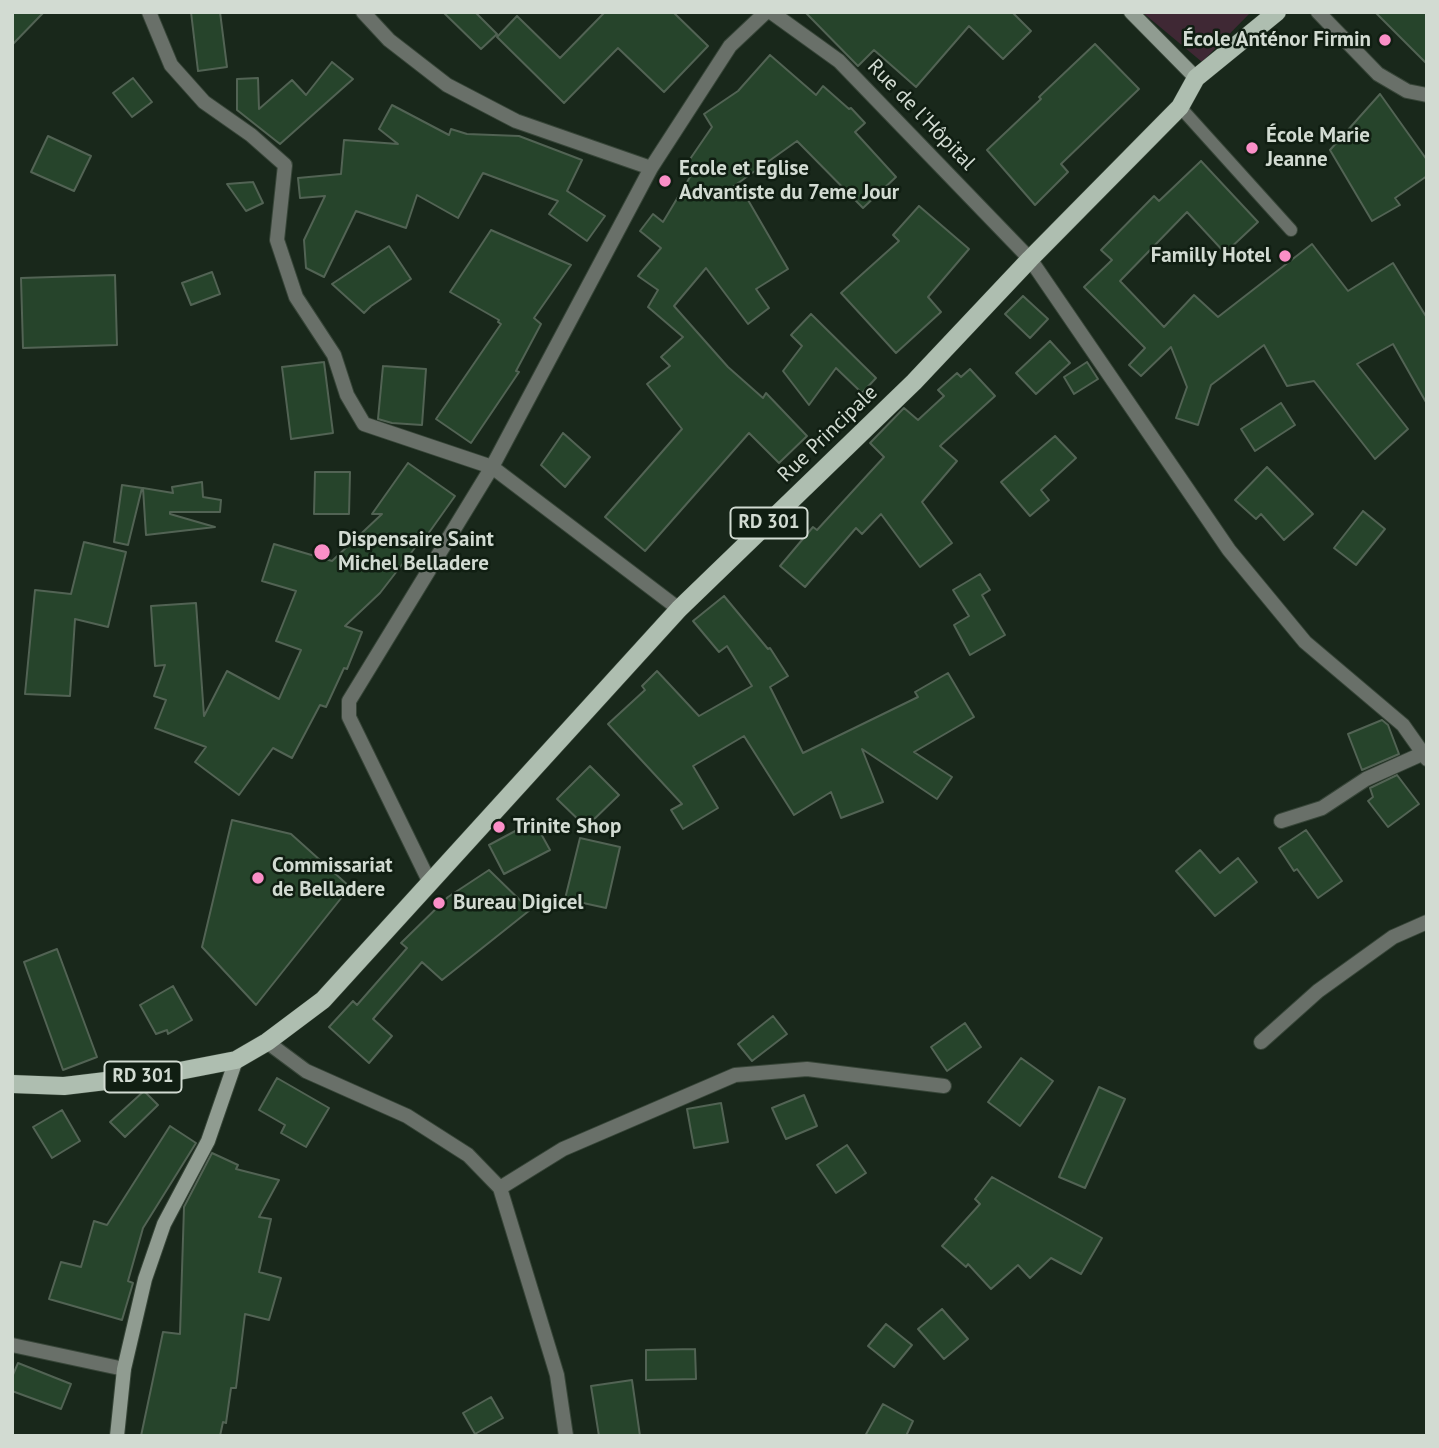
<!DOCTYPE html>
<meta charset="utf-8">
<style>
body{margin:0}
#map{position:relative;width:1439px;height:1448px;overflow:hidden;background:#19281b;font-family:"PT Sans",sans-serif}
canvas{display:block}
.frame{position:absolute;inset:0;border:14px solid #d2dbd2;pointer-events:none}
</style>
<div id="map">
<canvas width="1439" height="1448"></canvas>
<div class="frame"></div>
</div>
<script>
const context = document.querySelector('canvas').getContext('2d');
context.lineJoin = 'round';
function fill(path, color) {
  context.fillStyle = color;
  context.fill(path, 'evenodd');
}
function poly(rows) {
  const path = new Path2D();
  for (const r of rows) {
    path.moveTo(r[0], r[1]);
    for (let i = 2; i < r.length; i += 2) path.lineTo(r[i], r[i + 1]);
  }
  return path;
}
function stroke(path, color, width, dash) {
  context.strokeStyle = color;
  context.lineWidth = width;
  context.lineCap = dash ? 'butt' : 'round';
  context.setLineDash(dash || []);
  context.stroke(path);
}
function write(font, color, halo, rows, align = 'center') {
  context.font = font + ' "PT Sans",sans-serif';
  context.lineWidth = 5;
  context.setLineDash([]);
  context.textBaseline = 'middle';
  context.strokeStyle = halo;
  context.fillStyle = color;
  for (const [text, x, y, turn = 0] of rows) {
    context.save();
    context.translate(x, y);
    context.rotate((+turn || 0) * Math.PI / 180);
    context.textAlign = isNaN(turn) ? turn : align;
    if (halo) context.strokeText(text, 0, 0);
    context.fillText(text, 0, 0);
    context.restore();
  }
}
const green = poly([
 [1142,12,1251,12,1202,62]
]);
const building = poly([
 [12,12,44,12,12,45,12,12],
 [191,12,220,12,227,67,198,71,191,12],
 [443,12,475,12,497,34,481,49,443,12],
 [605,12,673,12,708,46,664,92,618,48,564,103,497,37,517,16,560,58,605,12],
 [805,12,1012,12,1031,31,1003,59,969,26,916,87,874,50,858,66,805,12],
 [1375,12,1427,12,1427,64,1375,12],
 [1095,44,1139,89,1061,164,1068,172,1035,205,987,150,1041,99,1039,97,1095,44],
 [770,55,816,95,823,86,849,109,851,108,865,123,855,132,896,177,863,208,797,141,727,191,748,200,788,269,756,289,769,308,748,324,706,268,674,306,728,367,763,398,766,393,807,436,779,463,749,433,645,551,605,517,682,429,647,384,670,366,661,357,683,337,648,307,658,290,638,276,661,248,640,231,653,214,663,222,696,167,688,162,712,127,704,114,738,91,770,55],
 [332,62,353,79,280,144,237,110,237,79,258,78,259,109,292,80,306,95,332,62],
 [133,78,152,102,132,117,113,93,133,78],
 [1380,94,1427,160,1427,176,1395,198,1400,205,1372,221,1330,150,1380,94],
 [392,105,449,135,451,129,467,134,519,136,582,160,567,191,605,216,587,241,549,214,558,201,483,173,458,218,417,195,406,228,356,211,324,277,306,268,304,240,325,196,300,198,298,178,341,174,344,140,398,144,379,129,392,105],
 [48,136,91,156,74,191,31,172,48,136],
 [1201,161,1258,222,1225,253,1187,212,1120,281,1164,327,1194,295,1218,317,1312,244,1348,291,1393,263,1427,318,1427,404,1393,344,1357,364,1408,429,1375,459,1314,381,1287,386,1264,345,1211,385,1198,425,1176,418,1187,387,1171,347,1141,376,1129,365,1145,348,1084,287,1112,260,1101,250,1154,196,1159,201,1201,161],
 [253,182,263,203,246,211,227,184,253,182],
 [919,206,969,249,928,297,941,312,896,353,841,293,899,241,893,235,919,206],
 [491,230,571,265,534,318,541,324,516,371,519,372,471,443,436,419,501,324,498,322,499,320,450,292,491,230],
 [389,246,411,279,371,306,364,313,332,284,389,246],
 [212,272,220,294,191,305,182,283,212,272],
 [115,275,117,345,23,348,21,278,115,275],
 [1023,296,1048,319,1030,338,1005,314,1023,296],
 [811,314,876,378,862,393,836,368,809,405,783,371,802,346,791,335,811,314],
 [1050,341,1070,363,1036,394,1016,373,1050,341],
 [324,362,333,433,291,439,282,367,324,362],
 [1087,362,1098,379,1074,394,1064,377,1087,362],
 [383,366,426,369,422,425,392,423,378,419,383,366],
 [970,369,995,396,940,446,957,461,922,502,952,543,920,567,881,514,862,534,856,528,805,587,780,566,813,527,817,530,884,457,870,443,904,408,918,420,944,396,938,390,957,373,961,377,970,369],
 [1281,403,1295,425,1255,451,1241,429,1281,403],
 [563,433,590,457,565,487,541,465,563,433],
 [1055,436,1076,458,1041,490,1049,500,1030,516,1001,482,1055,436],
 [408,463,455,496,423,541,421,540,380,593,345,626,362,632,347,669,344,668,326,707,320,705,292,758,273,748,239,795,195,762,206,747,155,728,166,700,154,696,165,665,155,666,151,606,196,603,204,716,227,671,279,699,301,650,276,641,296,591,262,581,274,544,332,561,382,514,372,514,408,463],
 [1267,467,1313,514,1284,540,1261,514,1256,519,1235,500,1267,467],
 [315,472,350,472,349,514,314,514,315,472],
 [202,482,203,497,221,500,220,512,170,512,170,514,215,527,146,535,143,488,173,493,172,487,202,482],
 [122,485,142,488,128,545,114,542,122,485],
 [1363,511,1385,529,1356,565,1334,548,1363,511],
 [84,542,126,552,108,627,75,619,70,696,25,694,35,590,71,594,84,542],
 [980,574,990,590,982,595,1005,635,970,655,954,625,969,616,953,590,980,574],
 [724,596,768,649,770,648,788,676,770,687,803,753,918,697,915,692,948,673,974,717,914,752,952,777,937,799,862,749,883,802,841,818,831,792,794,815,744,736,693,766,718,808,683,829,671,810,682,804,608,724,645,690,642,686,657,671,699,716,752,686,727,646,719,652,693,621,724,596],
 [1382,720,1388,725,1399,754,1362,770,1348,734,1382,720],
 [590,766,619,795,586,827,557,799,590,766],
 [1397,775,1419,804,1388,827,1368,801,1373,797,1370,788,1397,775],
 [232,820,291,834,350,887,256,1005,202,947,232,820],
 [534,821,550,850,504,874,489,845,534,821],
 [1306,830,1342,881,1318,898,1297,869,1294,871,1279,848,1306,830],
 [580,838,620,847,606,908,565,899,580,838],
 [1200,850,1220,873,1238,858,1257,882,1215,916,1176,871,1200,850],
 [489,870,530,910,442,980,422,962,373,1019,392,1036,369,1063,329,1027,353,1001,357,1005,407,948,401,943,448,897,489,870],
 [57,949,97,1057,63,1070,24,962,57,949],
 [173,986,192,1020,168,1034,167,1030,156,1034,140,1005,173,986],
 [773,1016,787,1034,752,1061,738,1044,773,1016],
 [965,1023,981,1047,947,1071,931,1047,965,1023],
 [1021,1058,1053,1081,1020,1126,988,1102,1021,1058],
 [277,1078,329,1108,306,1147,281,1133,285,1125,259,1110,277,1078],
 [1099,1087,1125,1099,1085,1188,1059,1177,1099,1087],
 [144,1091,158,1105,125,1137,110,1122,144,1091],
 [804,1095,817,1126,786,1139,772,1108,804,1095],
 [721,1103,728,1142,694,1148,687,1109,721,1103],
 [62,1110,80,1141,52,1158,33,1127,62,1110],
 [170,1126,196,1143,143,1228,128,1281,133,1283,122,1320,49,1299,61,1262,81,1267,94,1221,107,1225,170,1126],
 [847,1145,866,1173,836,1193,817,1165,847,1145],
 [212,1153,238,1165,236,1169,279,1180,259,1217,271,1219,259,1272,281,1278,269,1320,245,1314,236,1388,231,1388,226,1423,223,1422,220,1436,141,1436,163,1332,180,1334,184,1207,212,1153],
 [992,1177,1102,1238,1081,1274,1051,1258,1030,1278,1018,1265,991,1289,968,1264,966,1267,942,1246,980,1204,975,1199,992,1177],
 [942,1309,968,1339,944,1359,918,1329,942,1309],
 [886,1324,912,1345,894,1367,868,1346,886,1324],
 [695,1349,696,1379,646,1380,646,1350,695,1349],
 [18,1363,71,1384,61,1409,12,1391,12,1377,18,1363],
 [632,1380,640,1436,599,1436,591,1386,632,1380],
 [491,1397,503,1418,475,1434,463,1413,491,1397],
 [883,1404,913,1421,906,1436,865,1436,883,1404]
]);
const lane = poly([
 [1180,107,1291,230]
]);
const street = poly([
 [149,12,171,65,204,102,251,135,285,165,277,240,296,297,334,355,347,395,364,424,492,467,679,609],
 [363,12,389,40,447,85,516,121,651,168],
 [771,12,839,61,1030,259,1229,550,1305,642,1403,725,1427,759],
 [1318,12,1378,74,1407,91,1427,95],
 [1281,821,1322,808,1366,779,1424,753],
 [430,883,349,717,349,701,492,467,651,168,730,46,766,12],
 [267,1042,306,1071,407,1116,468,1155,500,1188,557,1375,566,1436],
 [1261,1042,1318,991,1393,937,1427,922],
 [500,1188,563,1149,735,1075,807,1069,944,1086],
 [12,1345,124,1369]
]);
const secondary = poly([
 [1131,12,1196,78],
 [117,1436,124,1369,145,1279,164,1224,208,1141,236,1060]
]);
const primary = poly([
 [12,1084,64,1086,164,1074,236,1060,267,1042,323,1000,679,609,914,382,1030,259,1180,107,1196,78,1277,12]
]);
const markers = [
 [1385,40,7,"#fa8fc7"],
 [1252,148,7,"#fa8fc7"],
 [665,181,7,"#fa8fc7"],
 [1285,256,7,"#fa8fc7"],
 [322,552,9,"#fa8fc7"],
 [499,827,7,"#fa8fc7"],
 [258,878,7,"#fa8fc7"],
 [439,903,7,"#fa8fc7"]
];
const shields = [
 [769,523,77],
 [143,1077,77]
];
const shieldNames = [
 ["RD 301",769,523],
 ["RD 301",143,1077]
];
const poiNames = [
 ["École Anténor Firmin",1371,40,"right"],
 ["École Marie",1266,136],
 ["Jeanne",1266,160],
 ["Ecole et Eglise",679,169],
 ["Advantiste du 7eme Jour",679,193],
 ["Familly Hotel",1271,256,"right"],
 ["Dispensaire Saint",338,540],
 ["Michel Belladere",338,564],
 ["Trinite Shop",513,827],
 ["Commissariat",272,866],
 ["de Belladere",272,890],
 ["Bureau Digicel",453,903]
];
const streetNames = [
 ["Rue de l'Hôpital",921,115,46],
 ["Rue Principale",828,434,-44]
];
fill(green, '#3f2834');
fill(building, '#26442b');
stroke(building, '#526354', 2);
stroke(lane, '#374538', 14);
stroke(street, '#374538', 16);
stroke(secondary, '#374538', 16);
stroke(primary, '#374538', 19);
stroke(lane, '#697069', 12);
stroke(street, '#697069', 14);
stroke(secondary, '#909c91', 14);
stroke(primary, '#aebeb0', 18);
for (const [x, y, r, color] of markers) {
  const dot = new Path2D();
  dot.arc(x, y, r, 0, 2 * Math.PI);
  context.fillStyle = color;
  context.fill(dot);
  stroke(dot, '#101e12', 2.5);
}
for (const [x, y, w] of shields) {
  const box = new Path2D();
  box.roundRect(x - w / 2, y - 15.5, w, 31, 5);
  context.fillStyle = '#101e12';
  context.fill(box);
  stroke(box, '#d2dbd2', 2);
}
write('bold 19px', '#d2dbd2', null, shieldNames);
write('bold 21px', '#d2dbd2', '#101e12', poiNames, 'left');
write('21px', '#d2dbd2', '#101e12', streetNames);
</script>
